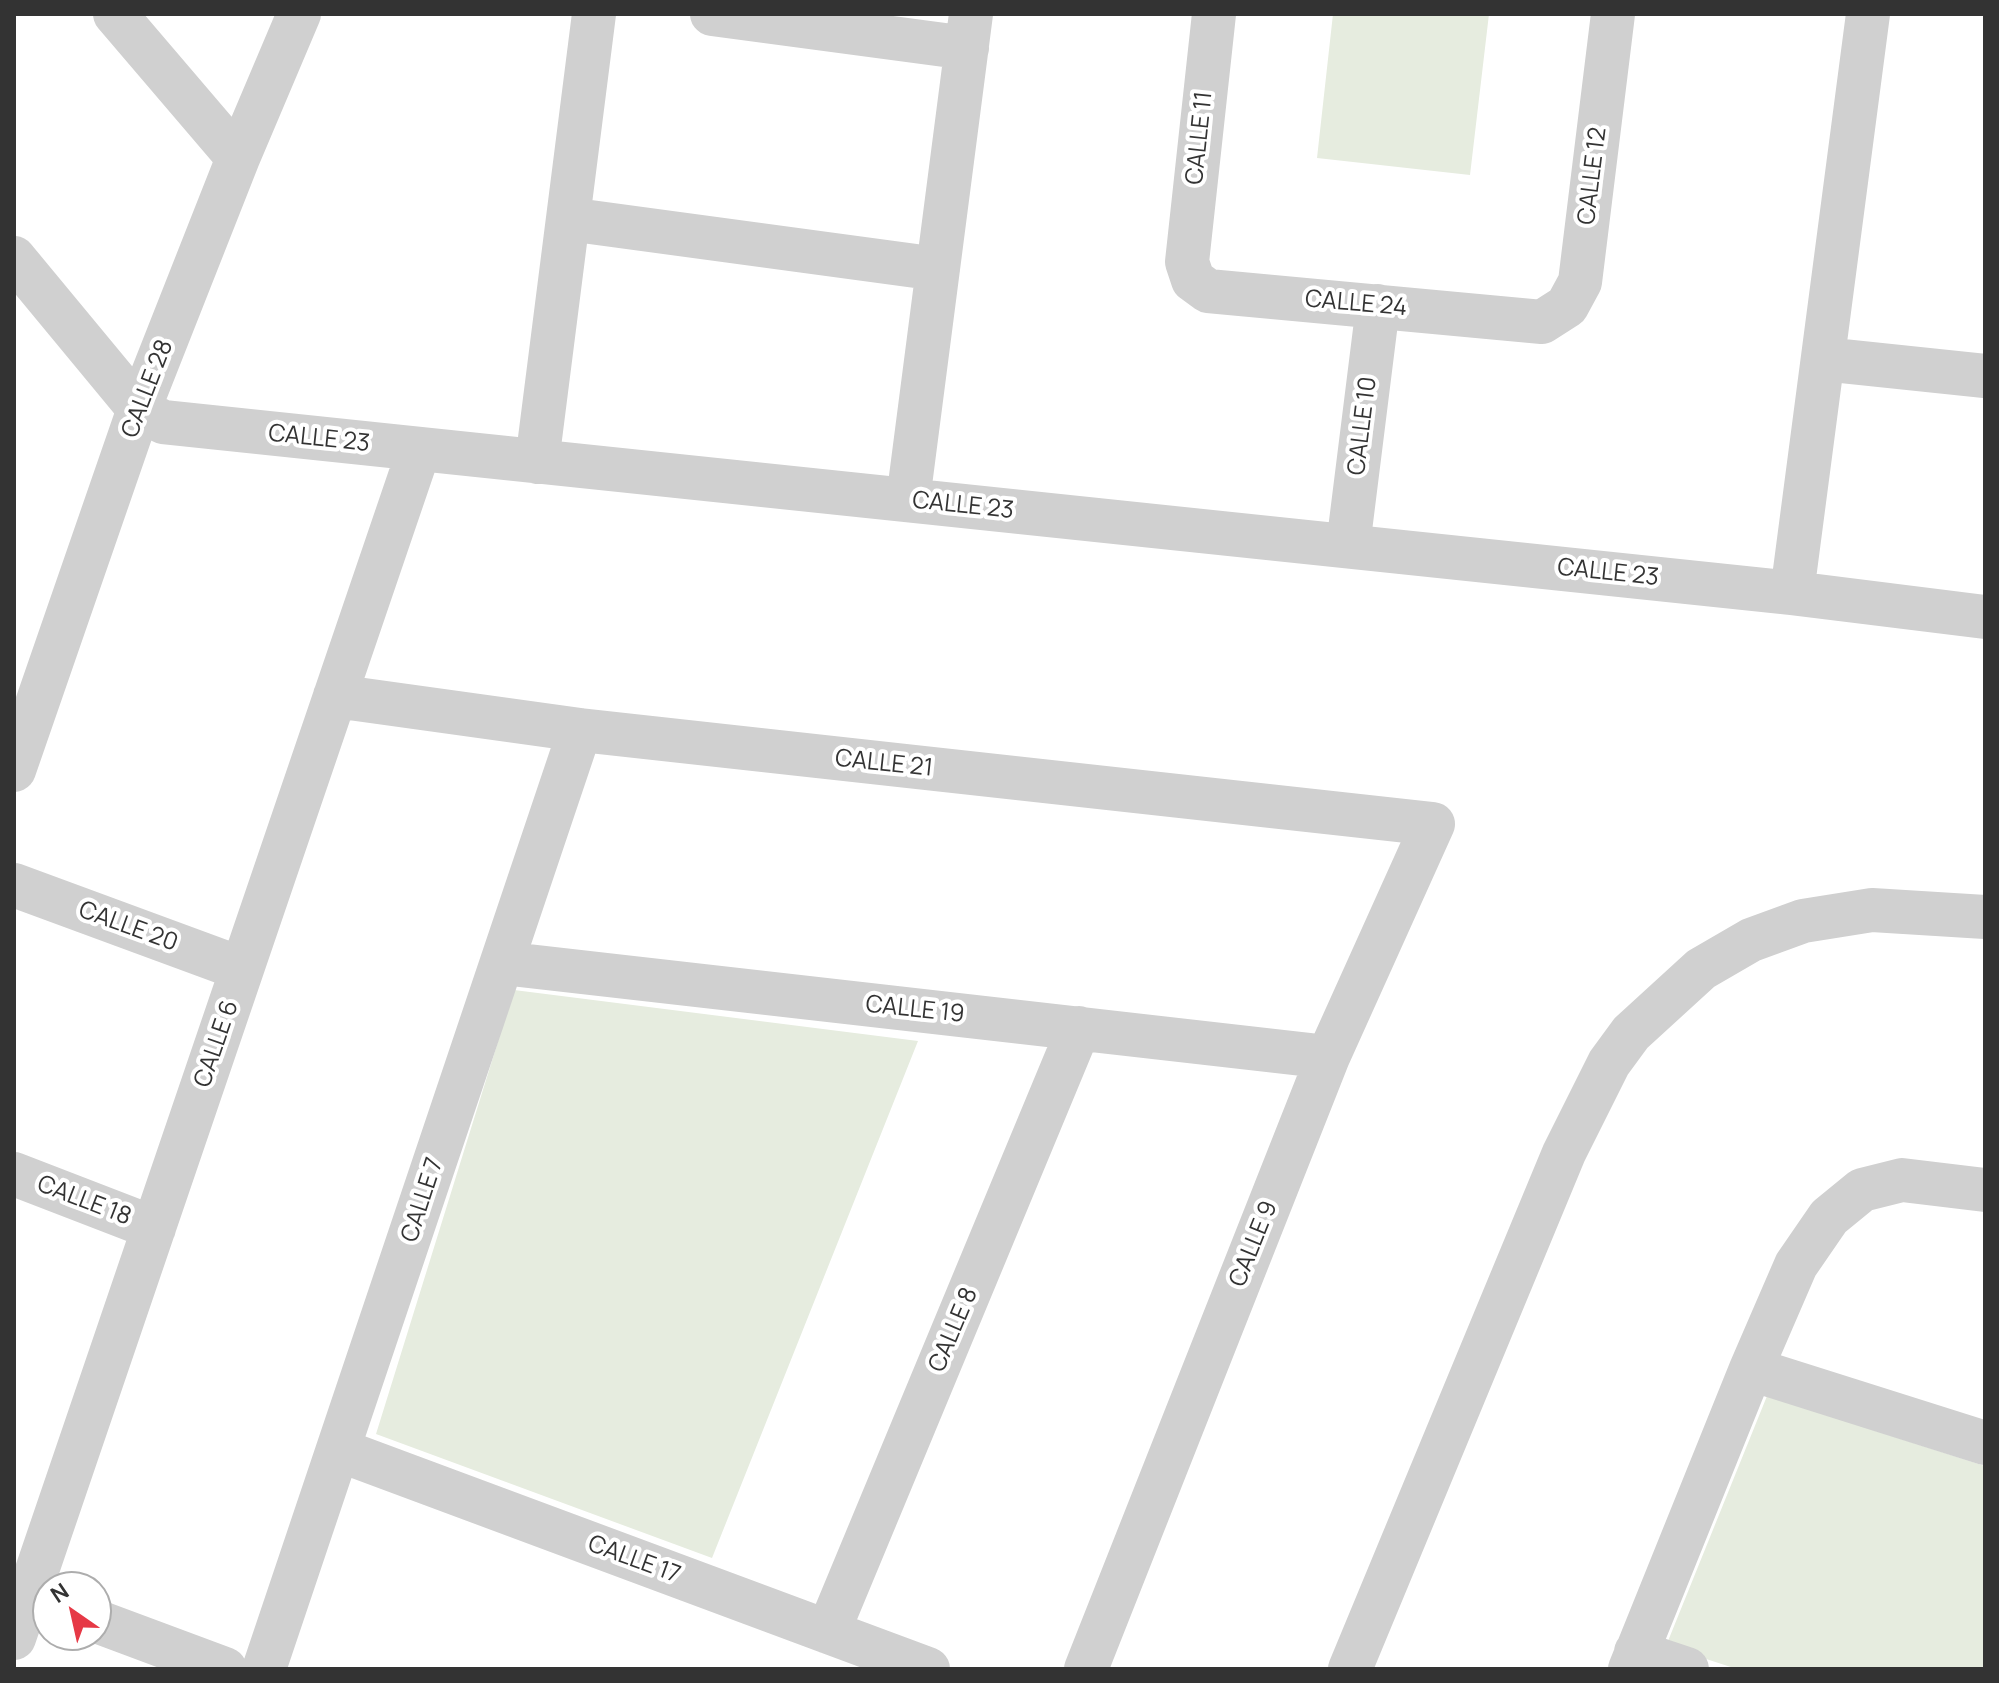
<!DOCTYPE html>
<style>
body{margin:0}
#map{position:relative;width:1999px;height:1683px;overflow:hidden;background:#fff;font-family:Manrope,sans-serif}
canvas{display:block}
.frame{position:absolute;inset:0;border:16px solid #333;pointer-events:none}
.north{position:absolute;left:32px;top:1571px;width:80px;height:80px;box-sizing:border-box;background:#fff;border:2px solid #adadad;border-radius:50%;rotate:326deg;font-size:22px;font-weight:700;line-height:32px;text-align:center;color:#333}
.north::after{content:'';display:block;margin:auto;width:28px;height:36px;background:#e63946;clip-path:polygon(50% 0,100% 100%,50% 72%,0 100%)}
</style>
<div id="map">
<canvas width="1999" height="1683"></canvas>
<div class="frame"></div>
<div class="north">N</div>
</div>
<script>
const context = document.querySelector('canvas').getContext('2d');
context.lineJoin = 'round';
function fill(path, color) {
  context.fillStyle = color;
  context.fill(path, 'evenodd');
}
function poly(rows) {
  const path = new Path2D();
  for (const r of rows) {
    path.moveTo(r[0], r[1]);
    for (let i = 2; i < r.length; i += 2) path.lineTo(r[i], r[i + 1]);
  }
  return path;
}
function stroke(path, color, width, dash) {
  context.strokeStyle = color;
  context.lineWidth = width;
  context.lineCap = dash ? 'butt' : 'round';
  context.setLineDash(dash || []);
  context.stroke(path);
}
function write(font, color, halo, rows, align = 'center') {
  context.font = font + ' Manrope,sans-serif';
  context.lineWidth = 8;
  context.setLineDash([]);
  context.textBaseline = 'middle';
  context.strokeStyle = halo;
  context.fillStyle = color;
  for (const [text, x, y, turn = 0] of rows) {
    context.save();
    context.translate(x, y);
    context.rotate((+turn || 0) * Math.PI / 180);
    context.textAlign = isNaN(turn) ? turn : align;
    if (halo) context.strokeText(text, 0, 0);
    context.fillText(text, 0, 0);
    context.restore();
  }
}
const green = poly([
 [1333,14,1489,14,1470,175,1317,158],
 [514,990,918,1041,712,1558,376,1434],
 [1767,1396,1985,1466,1985,1669,1737,1669,1666,1646]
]);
const minor = poly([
 [115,14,238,158],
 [712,14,967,48],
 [1214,14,1187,262,1193,280,1208,291,1542,322,1567,306,1580,282,1613,14],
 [568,219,938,269],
 [14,258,139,409,163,422,1792,593,1985,617],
 [1823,359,1985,376],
 [537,462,594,14],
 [908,500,971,14],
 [1348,546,1378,306],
 [1792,593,1868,14],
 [335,696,580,730,1433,824,1328,1057,1086,1669],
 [14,770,139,409,238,158,299,14],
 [14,885,242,969],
 [502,963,1328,1057],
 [14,1174,154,1228],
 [1751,1369,1985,1443],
 [339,1450,928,1669],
 [96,1621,225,1669],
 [828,1632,1079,1028],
 [14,1638,419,450],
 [1636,1652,1687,1669],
 [264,1669,580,730],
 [1350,1669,1564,1153,1609,1063,1631,1033,1701,969,1751,940,1803,921,1872,910,1985,917],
 [1630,1669,1751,1369,1796,1265,1829,1217,1862,1190,1902,1180,1985,1190]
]);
const streetNames = [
 ["CALLE 11",1200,138,-84],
 ["CALLE 12",1593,176,-83],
 ["CALLE 24",1356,304,5],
 ["CALLE 28",148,389,-69],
 ["CALLE 10",1363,426,-83],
 ["CALLE 23",319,439,6],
 ["CALLE 23",963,506,6],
 ["CALLE 23",1608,573,6],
 ["CALLE 21",884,764,6],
 ["CALLE 20",128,927,20],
 ["CALLE 19",915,1010,6],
 ["CALLE 6",217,1044,-71],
 ["CALLE 7",423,1200,-72],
 ["CALLE 18",84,1201,21],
 ["CALLE 9",1254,1244,-68],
 ["CALLE 8",954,1330,-67],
 ["CALLE 17",634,1560,20]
];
fill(green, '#e6ecdf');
stroke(minor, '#d0d0d0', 44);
write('24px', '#333', '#fff', streetNames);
</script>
